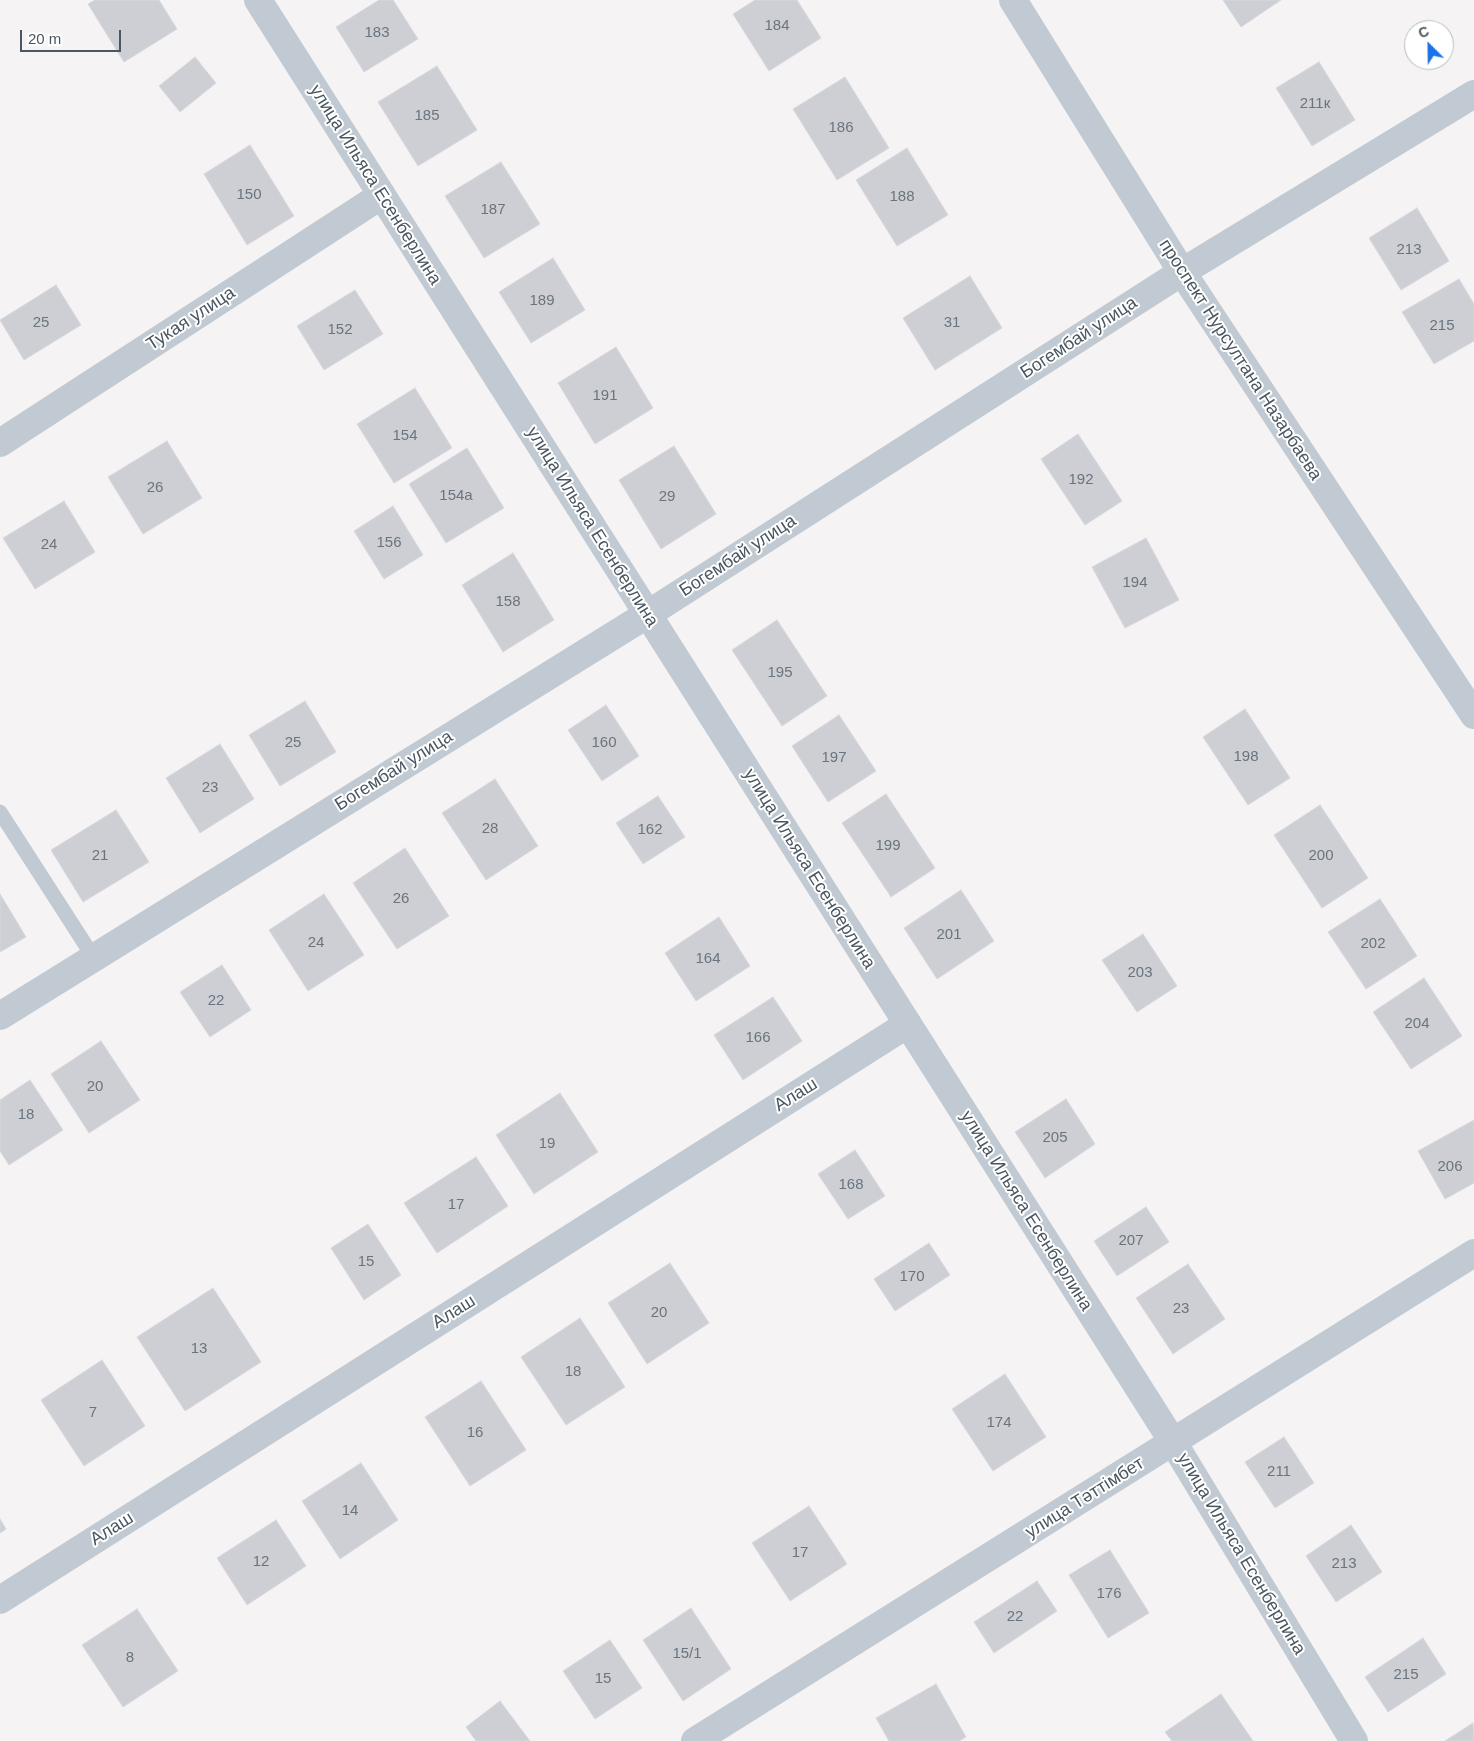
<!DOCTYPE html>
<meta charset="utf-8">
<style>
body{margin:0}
#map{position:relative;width:1474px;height:1741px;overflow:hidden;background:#f5f3f3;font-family:Helvetica,sans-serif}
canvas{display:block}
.north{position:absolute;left:1404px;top:20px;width:50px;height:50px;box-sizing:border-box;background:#fff;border:1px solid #b7bbc0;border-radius:50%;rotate:337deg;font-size:14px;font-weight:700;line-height:20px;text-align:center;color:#4a5661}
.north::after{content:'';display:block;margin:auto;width:18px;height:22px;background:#1a73e8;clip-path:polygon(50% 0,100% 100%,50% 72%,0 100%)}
.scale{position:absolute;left:20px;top:30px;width:101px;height:22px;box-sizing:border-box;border:2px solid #4a5661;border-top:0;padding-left:6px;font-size:15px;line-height:18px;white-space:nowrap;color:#4a5661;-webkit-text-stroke:4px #fff;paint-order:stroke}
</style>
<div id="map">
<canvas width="1474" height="1741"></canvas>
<div class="north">С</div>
<div class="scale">20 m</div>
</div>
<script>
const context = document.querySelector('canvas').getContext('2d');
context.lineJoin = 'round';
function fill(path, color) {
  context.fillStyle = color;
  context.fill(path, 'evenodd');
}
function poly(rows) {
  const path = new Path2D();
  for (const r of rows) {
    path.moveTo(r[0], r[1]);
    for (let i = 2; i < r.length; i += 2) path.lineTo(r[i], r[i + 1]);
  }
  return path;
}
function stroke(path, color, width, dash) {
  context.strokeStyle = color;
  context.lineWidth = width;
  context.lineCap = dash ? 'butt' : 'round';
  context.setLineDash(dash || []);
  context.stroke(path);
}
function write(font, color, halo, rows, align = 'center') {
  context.font = font + ' Helvetica,sans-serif';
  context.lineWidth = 4;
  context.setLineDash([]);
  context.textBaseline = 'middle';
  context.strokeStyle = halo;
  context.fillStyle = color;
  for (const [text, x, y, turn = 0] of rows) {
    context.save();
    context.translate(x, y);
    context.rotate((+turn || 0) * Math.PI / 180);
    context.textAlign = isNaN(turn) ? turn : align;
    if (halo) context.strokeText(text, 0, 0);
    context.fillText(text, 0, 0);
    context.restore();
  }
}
const building = poly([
 [95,0,159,0,177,29,124,62,88,4,95,0],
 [379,0,393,0,418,39,364,72,336,27,379,0],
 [755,0,797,0,821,38,769,71,733,14,755,0],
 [1223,0,1281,0,1241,27,1223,0],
 [195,57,216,83,180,112,159,86,195,57],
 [1319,62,1355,120,1312,146,1276,88,1319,62],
 [437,66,477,130,418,166,378,102,437,66],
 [845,77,889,148,837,180,793,109,845,77],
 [250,145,294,216,247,245,204,174,250,145],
 [907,148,948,215,897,246,856,180,907,148],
 [501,162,540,224,484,258,445,196,501,162],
 [1417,208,1449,261,1401,290,1369,238,1417,208],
 [553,258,585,310,531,343,499,292,553,258],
 [970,276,1002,328,935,370,903,318,970,276],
 [1459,279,1474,304,1474,341,1434,364,1402,312,1459,279],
 [56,285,81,325,24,360,0,320,56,285],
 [355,290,383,334,324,370,297,326,355,290],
 [616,347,653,408,595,444,558,383,616,347],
 [415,388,452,448,394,483,357,424,415,388],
 [1078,434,1122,501,1085,525,1041,459,1078,434],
 [167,441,202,498,143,534,108,477,167,441],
 [674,446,716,514,661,549,619,480,674,446],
 [467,448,504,508,446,543,409,484,467,448],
 [64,501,95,552,35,589,3,538,64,501],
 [393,506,423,555,384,579,354,531,393,506],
 [1146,538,1179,600,1125,628,1092,567,1146,538],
 [513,553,554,620,503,652,462,585,513,553],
 [777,620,827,696,782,726,732,650,777,620],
 [305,701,336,752,280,786,249,735,305,701],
 [606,705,639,756,602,781,568,730,606,705],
 [1245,709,1290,778,1248,805,1203,737,1245,709],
 [839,715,876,771,828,802,792,746,839,715],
 [220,744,254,799,200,833,166,778,220,744],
 [495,779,538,846,486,880,442,813,495,779],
 [886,794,935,868,891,897,842,823,886,794],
 [658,796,685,837,643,864,616,823,658,796],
 [1320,805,1368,878,1322,908,1274,835,1320,805],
 [116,810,149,862,83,902,51,850,116,810],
 [405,848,449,916,397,949,353,883,405,848],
 [961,890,994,941,937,979,904,928,961,890],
 [0,894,26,937,0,952,0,894],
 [324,894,364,955,308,991,269,930,324,894],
 [1380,899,1417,956,1366,989,1328,932,1380,899],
 [719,917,750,966,696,1001,665,953,719,917],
 [1143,934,1177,986,1137,1012,1102,960,1143,934],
 [222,965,251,1010,210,1037,180,992,222,965],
 [1424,978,1462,1036,1411,1069,1373,1012,1424,978],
 [773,997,802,1041,743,1080,714,1035,773,997],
 [101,1041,140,1100,89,1133,51,1074,101,1041],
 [30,1080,63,1130,9,1165,0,1151,0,1100,30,1080],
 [560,1093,598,1152,534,1194,496,1135,560,1093],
 [1066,1099,1095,1144,1045,1178,1015,1132,1066,1099],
 [1474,1120,1474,1183,1445,1199,1418,1151,1474,1120],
 [855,1150,885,1196,848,1219,818,1174,855,1150],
 [476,1157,508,1206,437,1253,404,1203,476,1157],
 [1146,1207,1169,1242,1117,1276,1094,1241,1146,1207],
 [368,1224,401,1275,364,1300,331,1248,368,1224],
 [929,1243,950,1275,895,1311,874,1279,929,1243],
 [670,1263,709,1323,647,1364,608,1303,670,1263],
 [1188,1264,1225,1319,1173,1354,1136,1298,1188,1264],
 [213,1288,261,1362,185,1411,137,1337,213,1288],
 [580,1318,625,1387,566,1425,521,1357,580,1318],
 [102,1360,145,1426,84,1466,41,1400,102,1360],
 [1005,1374,1046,1437,993,1471,952,1409,1005,1374],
 [481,1381,526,1450,470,1486,425,1417,481,1381],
 [1284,1437,1314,1483,1275,1508,1245,1462,1284,1437],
 [361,1463,398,1520,340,1559,302,1501,361,1463],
 [809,1506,847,1564,790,1601,752,1543,809,1506],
 [0,1519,6,1529,0,1533,0,1519],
 [276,1520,306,1566,247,1605,217,1558,276,1520],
 [1351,1525,1382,1572,1336,1602,1306,1556,1351,1525],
 [1110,1550,1149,1613,1108,1638,1069,1575,1110,1550],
 [1037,1581,1057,1611,994,1653,974,1622,1037,1581],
 [691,1608,731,1669,683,1701,643,1640,691,1608],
 [137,1609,178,1671,123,1707,82,1645,137,1609],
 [1423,1638,1446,1674,1388,1712,1365,1677,1423,1638],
 [610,1640,642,1688,595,1719,563,1671,610,1640],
 [936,1684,966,1737,959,1741,889,1741,876,1718,936,1684],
 [1221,1694,1253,1741,1172,1741,1165,1732,1221,1694],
 [500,1701,530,1741,476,1741,466,1727,500,1701],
 [1473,1723,1474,1741,1445,1741,1473,1723]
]);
const service = poly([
 [0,812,94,958]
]);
const minor = poly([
 [258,0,1173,1442,1354,1741],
 [1013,0,1182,272,1474,715],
 [0,443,382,195],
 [0,1016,648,614,1182,272,1474,94],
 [0,1600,908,1024],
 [695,1741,1474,1253]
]);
const numberNames = [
 ["184",777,26],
 ["183",377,33],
 ["211к",1315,104],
 ["185",427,116],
 ["186",841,128],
 ["150",249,195],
 ["188",902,197],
 ["187",493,210],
 ["213",1409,250],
 ["189",542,301],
 ["25",41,323],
 ["31",952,323],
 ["215",1442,326],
 ["152",340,330],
 ["191",605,396],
 ["154",405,436],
 ["192",1081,480],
 ["26",155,488],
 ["154а",456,496],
 ["29",667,497],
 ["156",389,543],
 ["24",49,545],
 ["194",1135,583],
 ["158",508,602],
 ["195",780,673],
 ["25",293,743],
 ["160",604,743],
 ["198",1246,757],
 ["197",834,758],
 ["23",210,788],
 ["28",490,829],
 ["162",650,830],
 ["199",888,846],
 ["21",100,856],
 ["200",1321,856],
 ["26",401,899],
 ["201",949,935],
 ["24",316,943],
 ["202",1373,944],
 ["164",708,959],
 ["203",1140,973],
 ["22",216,1001],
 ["204",1417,1024],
 ["166",758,1038],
 ["20",95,1087],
 ["18",26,1115],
 ["205",1055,1138],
 ["19",547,1144],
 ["206",1450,1167],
 ["168",851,1185],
 ["17",456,1205],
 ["207",1131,1241],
 ["15",366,1262],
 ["170",912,1277],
 ["23",1181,1309],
 ["20",659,1313],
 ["13",199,1349],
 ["18",573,1372],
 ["7",93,1413],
 ["174",999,1423],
 ["16",475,1433],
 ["211",1279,1472],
 ["14",350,1511],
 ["17",800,1553],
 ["12",261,1562],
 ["213",1344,1564],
 ["176",1109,1594],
 ["22",1015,1617],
 ["15/1",687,1654],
 ["8",130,1658],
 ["215",1406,1675],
 ["15",603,1679]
];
const streetNames = [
 ["улица Ильяса Есенберлина",375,185,58],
 ["Тукая улица",191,319,-33],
 ["Богембай улица",1079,338,-33],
 ["проспект Нурсултана Назарбаева",1240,360,57],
 ["улица Ильяса Есенберлина",592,527,58],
 ["Богембай улица",738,556,-33],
 ["Богембай улица",394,771,-32],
 ["улица Ильяса Есенберлина",809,869,58],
 ["Алаш",796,1095,-32],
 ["улица Ильяса Есенберлина",1026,1211,58],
 ["Алаш",454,1312,-32],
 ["улица Тәттімбет",1085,1498,-32],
 ["Алаш",112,1529,-32],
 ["улица Ильяса Есенберлина",1241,1554,59]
];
fill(building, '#cdcfd5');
stroke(building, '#d7d9de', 1);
stroke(service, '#c1cad2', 15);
stroke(minor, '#c1cad2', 28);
write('15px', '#6b747e', null, numberNames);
write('18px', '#4a5661', '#fff', streetNames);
</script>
